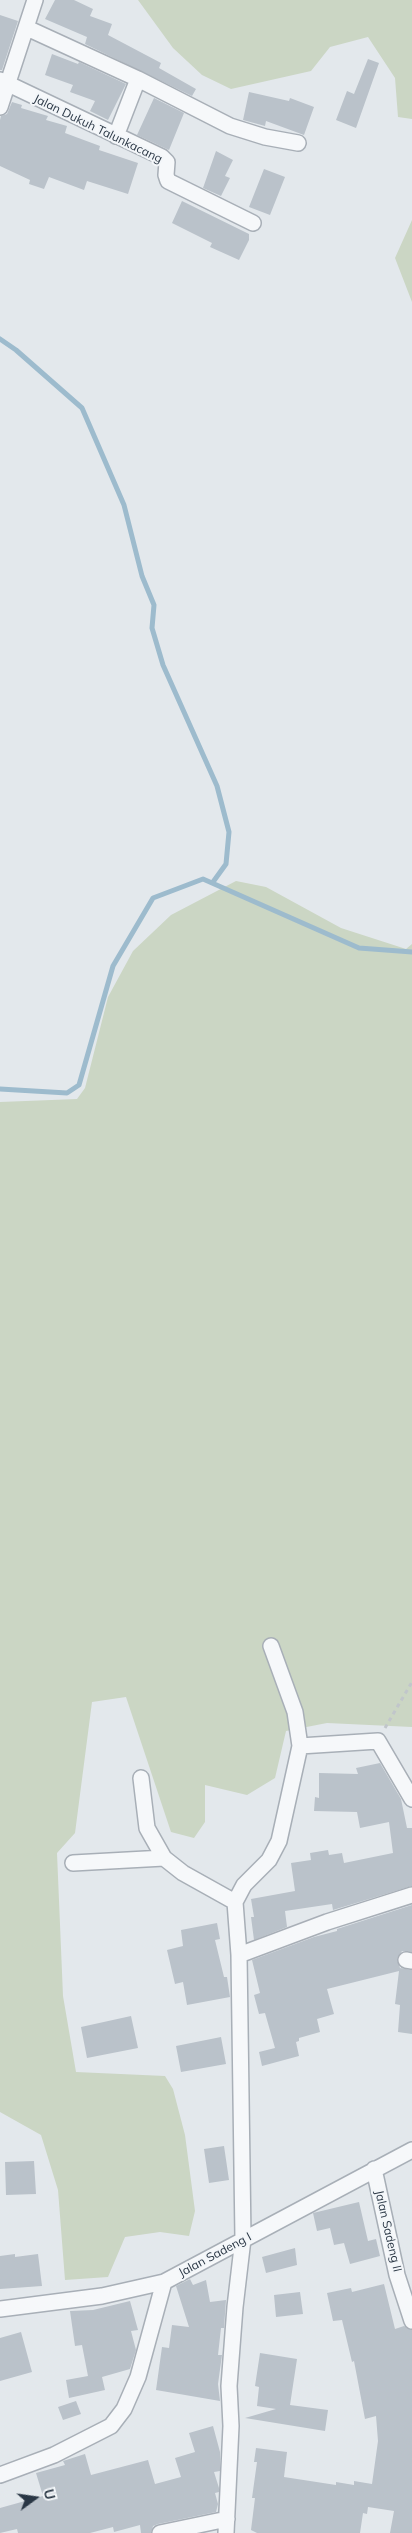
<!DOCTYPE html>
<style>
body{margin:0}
#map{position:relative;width:412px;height:2533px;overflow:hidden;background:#e3e8ec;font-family:Mulish,sans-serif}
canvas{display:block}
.north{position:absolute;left:10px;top:2473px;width:50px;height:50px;-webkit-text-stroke:4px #f3f6f9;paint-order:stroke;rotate:76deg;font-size:14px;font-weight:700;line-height:20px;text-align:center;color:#2a3745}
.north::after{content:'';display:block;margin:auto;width:18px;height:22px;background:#2a3745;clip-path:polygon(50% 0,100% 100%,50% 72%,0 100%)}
</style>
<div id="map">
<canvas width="412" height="2533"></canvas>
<div class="north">U</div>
</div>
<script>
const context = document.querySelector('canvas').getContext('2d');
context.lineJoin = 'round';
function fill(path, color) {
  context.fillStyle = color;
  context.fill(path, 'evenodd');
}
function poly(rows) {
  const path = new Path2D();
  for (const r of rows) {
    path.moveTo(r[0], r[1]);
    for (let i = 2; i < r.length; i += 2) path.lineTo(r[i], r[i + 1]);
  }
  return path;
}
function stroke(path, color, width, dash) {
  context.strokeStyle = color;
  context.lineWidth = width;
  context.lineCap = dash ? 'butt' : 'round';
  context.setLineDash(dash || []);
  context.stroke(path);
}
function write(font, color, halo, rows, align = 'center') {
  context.font = font + ' Mulish,sans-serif';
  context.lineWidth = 4;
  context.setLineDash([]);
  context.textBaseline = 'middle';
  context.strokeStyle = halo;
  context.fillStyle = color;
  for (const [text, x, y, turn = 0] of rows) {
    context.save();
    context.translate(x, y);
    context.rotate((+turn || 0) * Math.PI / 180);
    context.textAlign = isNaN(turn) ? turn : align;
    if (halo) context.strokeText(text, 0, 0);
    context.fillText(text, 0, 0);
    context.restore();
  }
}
const green = poly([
 [138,0,412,0,412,119,398,117,395,78,368,37,330,47,311,71,231,89,202,75,173,48],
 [412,220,412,302,395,258],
 [236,881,266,887,341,928,406,949,412,944,412,1727,327,1723,286,1731,275,1778,247,1795,205,1785,205,1822,194,1838,171,1832,126,1697,92,1702,75,1833,57,1853,63,1996,76,2072,165,2076,173,2089,185,2135,195,2211,189,2236,160,2232,125,2237,108,2277,65,2280,58,2190,41,2135,0,2112,0,1102,77,1099,85,1088,108,997,133,951,171,915]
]);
const stream = poly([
 [0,339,16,350,82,408,124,505,142,576,154,605,152,628,163,665,217,786,229,832,226,864,213,882],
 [0,1089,67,1093,79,1085,113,966,153,898,203,879,359,948,412,952]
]);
const building = poly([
 [55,0,74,0,93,9,90,16,112,24,108,35,161,63,159,68,196,89,192,96,85,44,87,37,45,19],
 [0,15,18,21,2,70,0,70],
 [52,54,78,64,79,62,126,84,108,120,90,111,95,101,70,92,73,85,45,75],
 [368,59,379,63,356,128,336,120,347,91,354,94],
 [249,92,289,101,290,98,314,107,304,135,266,121,265,126,243,120],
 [154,98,184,113,169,150,137,135],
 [12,102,22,105,21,108,48,116,46,120,67,126,65,133,100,146,99,150,138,163,128,194,87,181,84,190,49,177,44,189,29,184,30,180,0,166,0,120,1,116,7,114],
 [216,151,233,160,225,176,230,178,221,196,203,188],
 [264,169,285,177,270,215,249,207],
 [182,201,249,234,249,240,239,260,210,247,212,243,172,223],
 [380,1763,401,1799,407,1828,412,1828,412,1886,333,1910,332,1904,285,1911,287,1927,254,1940,251,1917,254,1917,251,1899,295,1891,291,1863,311,1860,310,1853,328,1850,329,1855,342,1853,344,1863,393,1853,389,1822,360,1828,357,1812,314,1811,315,1797,319,1798,319,1773,358,1774,356,1768],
 [412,1905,412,1952,402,1951,397,1959,400,1968,412,1970,412,2034,398,2032,400,2005,395,2004,399,1971,327,1989,334,2014,317,2019,320,2032,299,2038,299,2041,296,2042,299,2056,262,2066,259,2052,275,2048,265,2013,259,2014,254,1995,260,1993,252,1960,314,1937,337,1931,337,1929],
 [217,1923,220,1939,215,1940,224,1977,227,1977,230,1997,187,2005,183,1982,175,1984,167,1950,183,1946,181,1930],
 [131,2016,138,2048,87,2058,81,2027],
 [221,2037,226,2064,181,2072,176,2046],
 [224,2146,229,2180,209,2183,204,2149],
 [34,2161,36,2194,6,2195,5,2162],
 [359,2202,368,2241,376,2239,380,2256,350,2264,344,2243,334,2245,330,2228,317,2231,313,2213],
 [295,2248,297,2265,266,2273,262,2257],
 [15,2254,15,2257,38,2254,42,2286,0,2289,0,2256],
 [190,2279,193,2285,206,2280,210,2302,226,2300,224,2328,221,2328,218,2355,222,2355,218,2384,220,2401,156,2390,162,2347,169,2348,172,2325,189,2327,176,2286],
 [384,2284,395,2329,404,2326,412,2330,412,2533,390,2533,394,2511,368,2507,367,2514,363,2513,360,2533,257,2533,251,2530,255,2498,252,2498,257,2462,254,2462,256,2448,287,2452,284,2477,336,2485,336,2482,354,2485,354,2481,372,2484,378,2441,376,2416,365,2419,354,2361,352,2362,342,2320,333,2321,327,2293,351,2288,352,2292],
 [300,2292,303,2314,276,2317,274,2295],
 [130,2301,138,2330,131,2331,136,2350,130,2369,102,2377,105,2390,69,2398,66,2380,88,2376,82,2345,75,2346,70,2311,93,2310],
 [21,2332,32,2372,0,2381,0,2338],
 [260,2353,297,2359,290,2405,328,2410,325,2431,245,2418,276,2409,257,2406,259,2387,255,2386],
 [76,2401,81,2414,63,2420,58,2407],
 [213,2426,220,2452,220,2471,214,2472,219,2488,219,2492,215,2493,218,2504,216,2512,158,2524,153,2526,151,2533,141,2533,140,2525,114,2532,113,2527,90,2533,18,2533,17,2529,0,2533,0,2508,43,2496,36,2473,65,2465,63,2461,85,2454,91,2475,148,2460,155,2484,181,2477,175,2458,195,2452,189,2433]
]);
const path = poly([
 [385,1728,412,1682]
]);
const street = poly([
 [27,28,138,79,230,126,265,137,298,143],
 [0,80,162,157,167,162,166,175,168,181,253,223],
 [0,107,35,0],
 [116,136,138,79],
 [271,1646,295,1712,300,1746,378,1741,412,1799],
 [141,1778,147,1828,164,1858],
 [73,1863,164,1858,183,1873,235,1902],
 [239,1955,327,1922,412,1895],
 [406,1960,412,1961],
 [374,2169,397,2275,412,2321],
 [0,2309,102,2296,164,2282,412,2150],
 [0,2475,54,2455,111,2426,124,2409,138,2377,164,2282],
 [160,2533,227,2519],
 [226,2533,231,2426,229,2386,235,2307,243,2239,239,1955,235,1902,244,1885,269,1860,279,1841,300,1746]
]);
const streetNames = [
 ["Jalan Dukuh Talunkacang",98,129,26],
 ["Jalan Sadeng II",388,2231,77],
 ["Jalan Sadeng I",215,2255,-28]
];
fill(green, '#cbd6c4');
stroke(stream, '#9dbbcd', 5);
fill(building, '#bac2ca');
stroke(street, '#a8afb7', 18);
stroke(path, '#c1c6cb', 3, [4, 4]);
stroke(street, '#f6f8fa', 15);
write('12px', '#2a3745', '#f3f6f9', streetNames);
</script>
